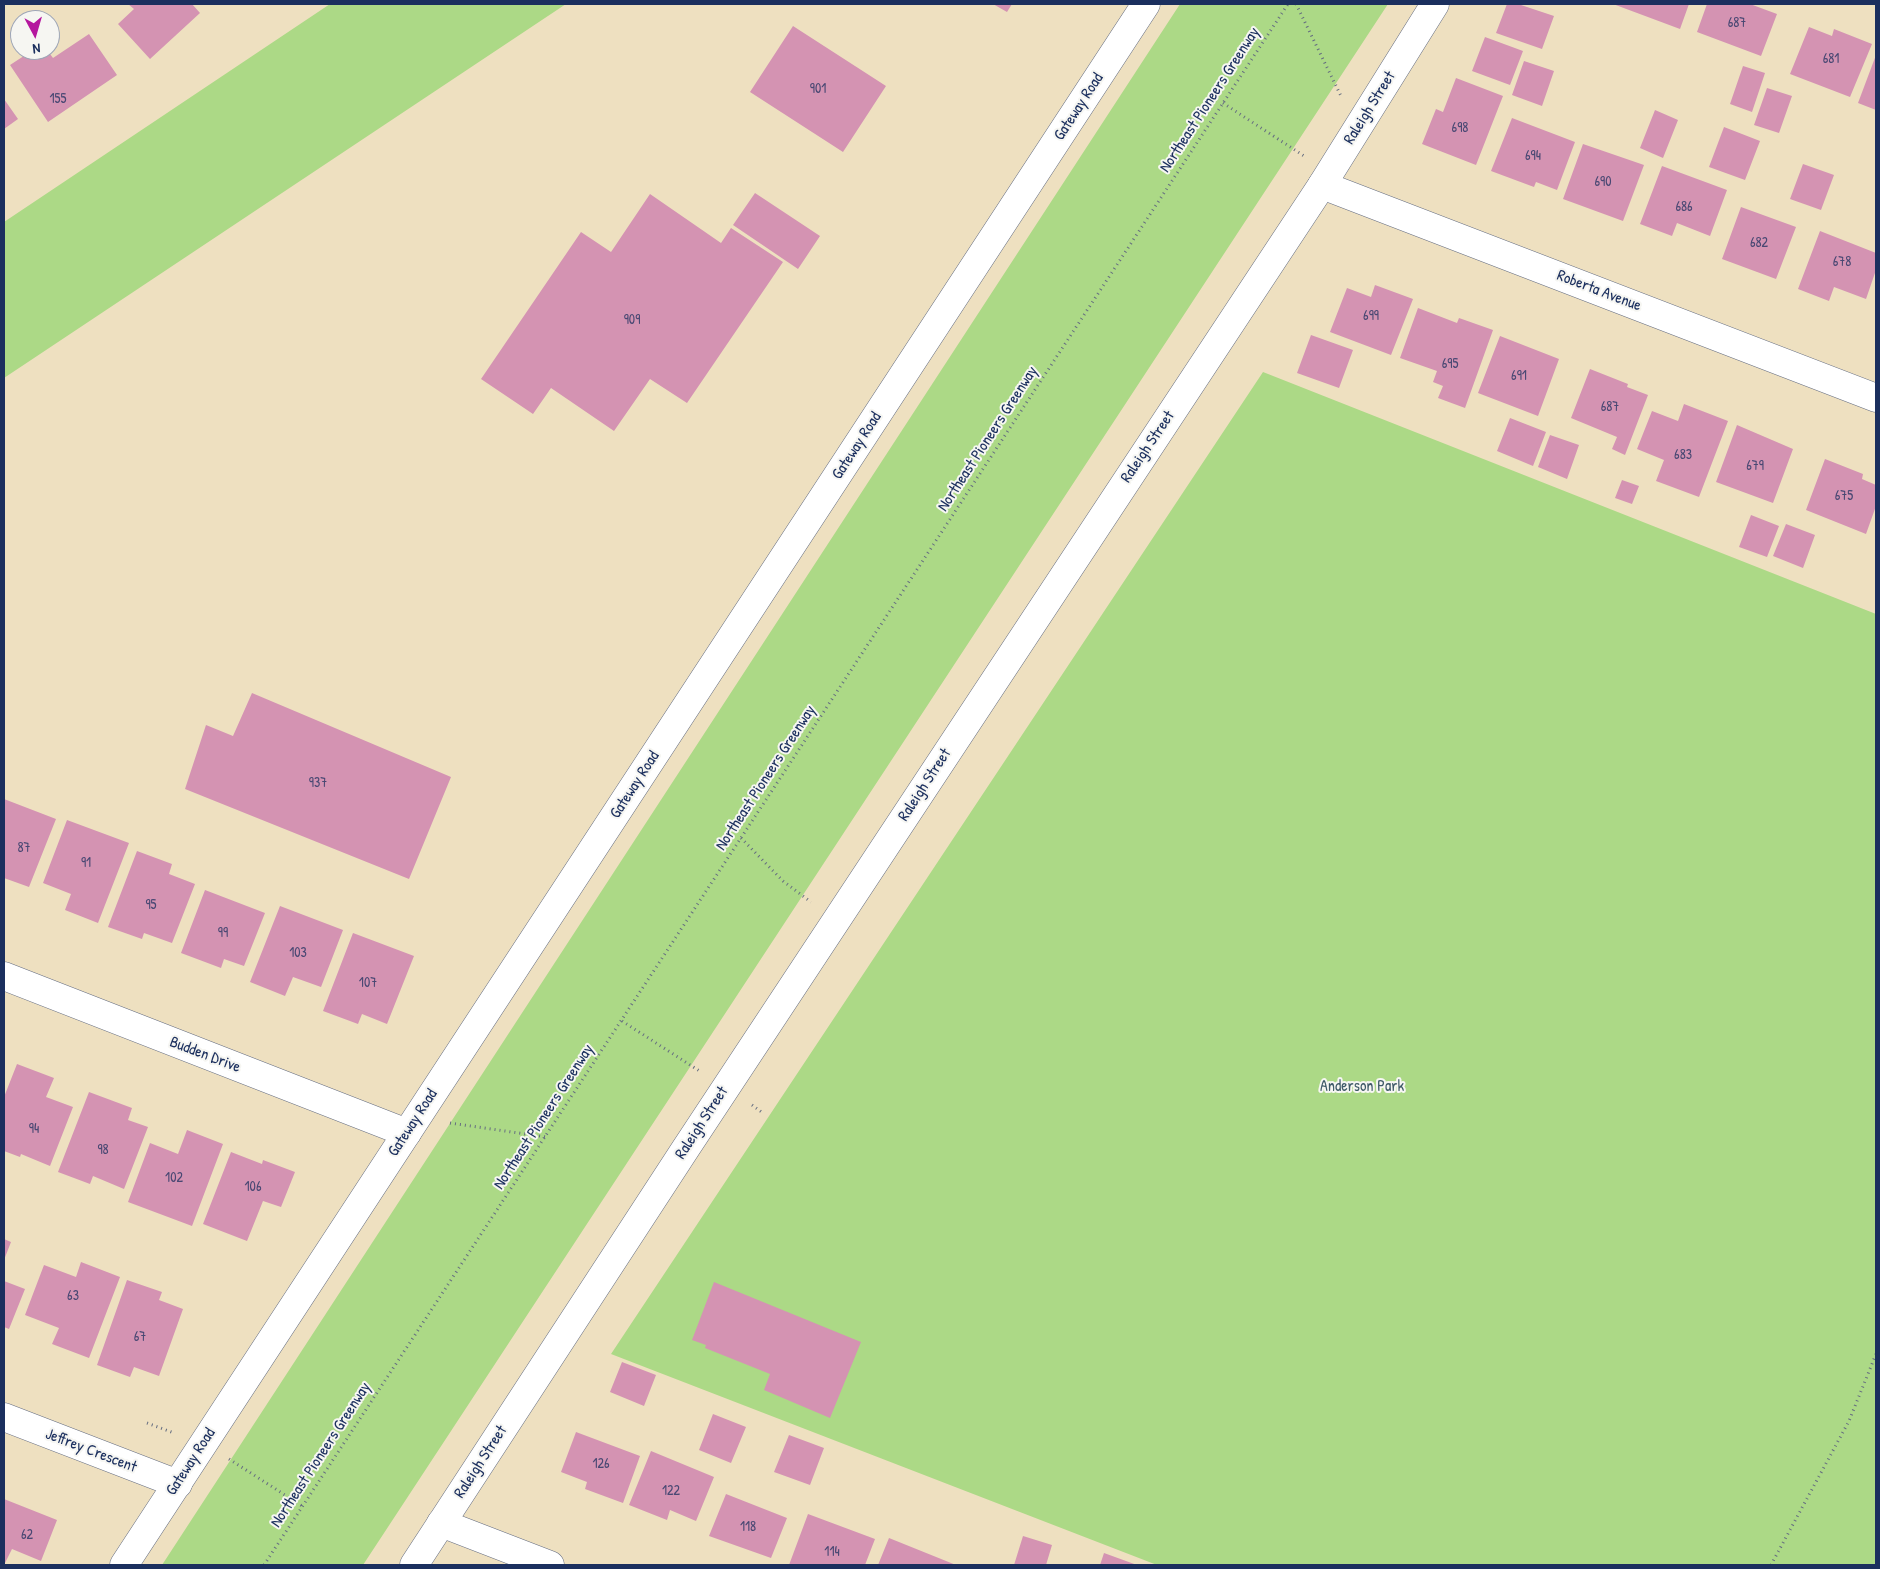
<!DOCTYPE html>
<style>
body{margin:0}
#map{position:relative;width:1880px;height:1569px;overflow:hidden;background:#eee0c0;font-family:"Patrick Hand",sans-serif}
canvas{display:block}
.frame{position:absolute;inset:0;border:5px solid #1b2f5e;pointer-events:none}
.north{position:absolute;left:10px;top:10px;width:50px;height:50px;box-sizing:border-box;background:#f6f6f2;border:1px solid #9ea6b7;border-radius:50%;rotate:174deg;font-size:14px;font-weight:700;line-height:20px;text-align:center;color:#1b2f5e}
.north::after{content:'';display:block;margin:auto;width:18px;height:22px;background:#b5179e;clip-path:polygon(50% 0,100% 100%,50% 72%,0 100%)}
</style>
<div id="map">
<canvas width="1880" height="1569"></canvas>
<div class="frame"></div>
<div class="north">N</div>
</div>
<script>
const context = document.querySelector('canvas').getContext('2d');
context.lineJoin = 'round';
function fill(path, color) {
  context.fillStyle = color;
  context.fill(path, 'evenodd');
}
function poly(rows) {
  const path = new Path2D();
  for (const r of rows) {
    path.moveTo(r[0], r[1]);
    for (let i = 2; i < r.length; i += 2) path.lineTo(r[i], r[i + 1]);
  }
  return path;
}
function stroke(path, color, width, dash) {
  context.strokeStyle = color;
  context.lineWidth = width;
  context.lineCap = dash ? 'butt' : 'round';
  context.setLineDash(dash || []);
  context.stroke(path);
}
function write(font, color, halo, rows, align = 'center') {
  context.font = font + ' "Patrick Hand",sans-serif';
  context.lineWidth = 4;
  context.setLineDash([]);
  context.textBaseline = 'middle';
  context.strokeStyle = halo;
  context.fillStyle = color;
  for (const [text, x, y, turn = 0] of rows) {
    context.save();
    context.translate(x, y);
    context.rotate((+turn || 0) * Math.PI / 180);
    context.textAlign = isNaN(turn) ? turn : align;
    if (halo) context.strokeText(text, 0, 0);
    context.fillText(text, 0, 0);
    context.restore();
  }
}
const green = poly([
 [330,4,566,4,4,378,4,222],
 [1180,4,1388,4,363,1565,162,1565],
 [1263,372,1876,614,1876,1565,1157,1565,611,1354]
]);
const building = poly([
 [128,4,192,4,200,13,150,59,118,24,134,9],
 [993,4,1012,4,1007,12],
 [1507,4,1518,4,1554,16,1542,49,1496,33],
 [1613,4,1689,4,1680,29],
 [1707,4,1750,4,1777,14,1761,56,1697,32],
 [793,26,886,86,843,152,750,92],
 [1809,27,1832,36,1834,29,1872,44,1850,97,1790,74],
 [89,34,117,75,48,122,10,65,33,50,47,50,53,58],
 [1485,37,1523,51,1510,85,1472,71],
 [1876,55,1876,110,1858,103],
 [1524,61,1554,71,1542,106,1512,95],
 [1743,66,1765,73,1752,112,1730,104],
 [1456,78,1503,96,1476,165,1422,144,1436,109,1443,112],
 [1767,88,1792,96,1779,133,1754,125],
 [4,99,18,119,4,129],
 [1655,110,1678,120,1663,158,1640,148],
 [1512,118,1575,142,1557,190,1536,182,1534,187,1491,171],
 [1724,127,1760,141,1745,180,1709,167],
 [1583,144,1644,165,1623,221,1563,199],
 [1803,164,1834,175,1821,210,1790,199],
 [1662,166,1727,190,1710,236,1677,223,1672,236,1640,224],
 [755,193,820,236,798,269,733,225],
 [650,194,721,243,731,228,783,262,687,403,650,379,614,431,551,388,533,414,481,379,581,232,611,252],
 [1741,207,1796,227,1776,279,1722,259],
 [1820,231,1876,253,1876,270,1866,299,1834,287,1829,301,1798,289],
 [1375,285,1413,299,1391,355,1330,332,1347,288,1371,297],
 [1418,308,1457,323,1459,318,1493,330,1465,408,1438,398,1443,386,1433,382,1437,371,1400,358],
 [1311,335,1353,350,1339,388,1297,373],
 [1500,336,1559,359,1538,416,1478,393],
 [1590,369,1628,384,1627,387,1648,395,1625,455,1612,449,1617,437,1571,418],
 [1684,404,1728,421,1699,497,1656,481,1664,460,1637,449,1652,411,1678,421],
 [1510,418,1546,432,1533,466,1497,451],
 [1737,425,1793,449,1773,503,1716,482],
 [1550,435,1579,445,1567,479,1538,467],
 [1825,459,1863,474,1862,479,1876,485,1876,506,1866,534,1806,510],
 [1622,480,1639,486,1632,504,1615,498],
 [1751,515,1779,526,1767,557,1739,547],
 [1786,524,1815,535,1803,568,1773,556],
 [252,693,451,777,409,879,185,789,206,725,233,736],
 [4,799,56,819,29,887,4,878],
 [67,820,129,843,98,923,65,910,71,894,43,883],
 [137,851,172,864,169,874,195,884,172,943,144,933,142,939,108,927],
 [205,890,265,913,244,966,224,959,221,968,181,953],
 [280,906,343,930,321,987,293,977,285,996,250,982],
 [353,933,414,956,387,1024,362,1014,358,1024,323,1011],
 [17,1064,54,1078,46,1097,73,1107,50,1166,21,1154,20,1157,4,1151,4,1097],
 [89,1092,132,1108,128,1120,148,1127,124,1189,93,1176,90,1184,58,1172],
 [187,1130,223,1144,192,1226,128,1202,150,1143,178,1154],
 [231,1152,262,1164,263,1160,295,1172,281,1207,263,1201,247,1241,203,1224],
 [4,1239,11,1242,4,1260],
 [81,1262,120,1277,89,1358,52,1344,59,1328,25,1315,44,1265,76,1277],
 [127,1280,162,1292,159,1300,183,1309,159,1376,134,1367,130,1377,97,1365],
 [4,1281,25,1289,9,1329,4,1327],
 [714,1282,861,1342,830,1418,764,1390,770,1374,705,1348,706,1345,692,1340],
 [622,1362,656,1375,644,1406,610,1392],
 [713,1414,746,1427,731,1463,699,1450],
 [576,1432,640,1456,623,1503,585,1489,587,1482,561,1472],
 [789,1435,824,1448,810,1485,774,1472],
 [651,1451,714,1477,696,1521,670,1510,667,1520,629,1505],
 [726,1494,787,1518,771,1558,709,1536],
 [4,1499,57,1520,41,1561,12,1549,4,1565],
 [808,1514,875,1539,865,1565,789,1565],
 [1023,1536,1052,1545,1046,1565,1014,1565],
 [889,1538,956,1565,878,1565],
 [1104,1553,1137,1565,1100,1565]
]);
const path = poly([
 [1296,4,1341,96],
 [1223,103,1304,156],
 [741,838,783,881,811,902],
 [622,1021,701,1072],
 [752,1105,763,1113],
 [450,1123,546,1137],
 [147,1423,174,1433],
 [229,1459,302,1506],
 [264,1565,1288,4],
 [1771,1565,1849,1421,1876,1354]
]);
const minor = poly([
 [1322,185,1876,398],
 [4,976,407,1133],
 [4,1417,178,1484],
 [441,1523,550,1565]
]);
const tertiary = poly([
 [414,1565,686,1148,1322,185,1435,4]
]);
const secondary = poly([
 [124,1565,1146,4]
]);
const numberNames = [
 ["687",1737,23],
 ["681",1831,59],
 ["901",818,89],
 ["155",58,99],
 ["698",1460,128],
 ["694",1533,156],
 ["690",1603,182],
 ["686",1684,207],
 ["682",1759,243],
 ["678",1842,262],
 ["699",1371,316],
 ["909",632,320],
 ["695",1450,364],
 ["691",1519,376],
 ["687",1610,407],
 ["683",1683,455],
 ["679",1755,466],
 ["675",1844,496],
 ["937",318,783],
 ["87",24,848],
 ["91",86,863],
 ["95",151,905],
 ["99",223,933],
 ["103",298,953],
 ["107",368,983],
 ["94",34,1129],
 ["98",103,1150],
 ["102",174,1178],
 ["106",253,1187],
 ["63",73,1296],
 ["67",140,1337],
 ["126",601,1464],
 ["122",671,1491],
 ["118",748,1527],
 ["62",27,1535],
 ["114",832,1552]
];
const streetNames = [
 ["Northeast Pioneers Greenway",1210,100,-57],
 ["Gateway Road",1079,107,-57],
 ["Raleigh Street",1370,108,-58],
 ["Roberta Avenue",1599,291,21],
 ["Northeast Pioneers Greenway",988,439,-57],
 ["Gateway Road",857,446,-57],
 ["Raleigh Street",1148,447,-56],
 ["Northeast Pioneers Greenway",766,778,-57],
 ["Gateway Road",635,785,-57],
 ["Raleigh Street",925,785,-57],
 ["Budden Drive",205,1055,21],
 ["Northeast Pioneers Greenway",544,1117,-57],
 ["Gateway Road",413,1123,-57],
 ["Raleigh Street",702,1123,-57],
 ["Jeffrey Crescent",91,1451,21],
 ["Northeast Pioneers Greenway",321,1455,-57],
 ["Gateway Road",191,1462,-57],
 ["Raleigh Street",481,1462,-57]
];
const parkNames = [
 ["Anderson Park",1362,1087]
];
fill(green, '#acd986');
fill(building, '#d493b2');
stroke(minor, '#656d80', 29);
stroke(tertiary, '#656d80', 29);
stroke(secondary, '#656d80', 29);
stroke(path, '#656d80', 3, [1, 4]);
stroke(minor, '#fff', 28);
stroke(tertiary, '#fff', 28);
stroke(secondary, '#fff', 28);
write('14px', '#494873', null, numberNames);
write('16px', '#1b2f5e', '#f6f6f2', streetNames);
write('16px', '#3f5a68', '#f6f6f2', parkNames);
</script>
